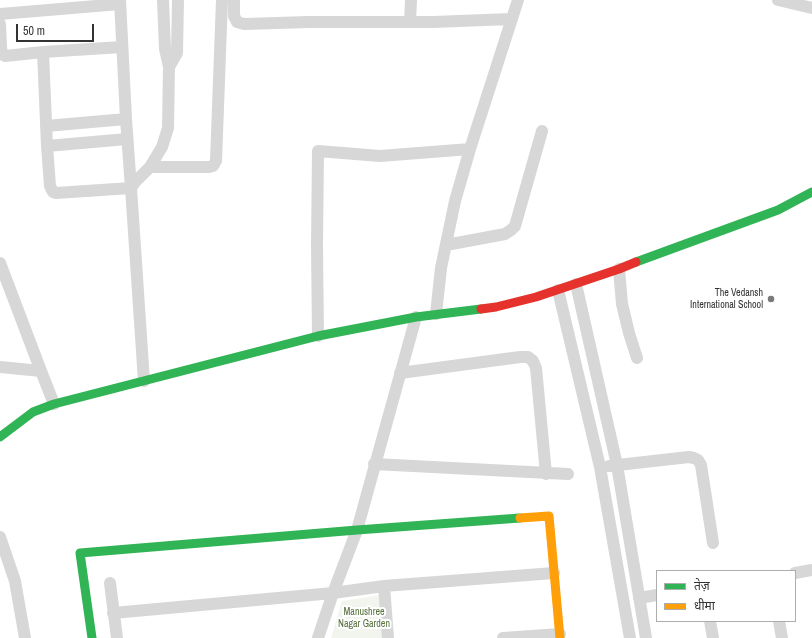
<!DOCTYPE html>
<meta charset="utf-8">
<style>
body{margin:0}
#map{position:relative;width:812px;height:638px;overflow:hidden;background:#fff;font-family:"Archivo Narrow","Noto Sans Devanagari",sans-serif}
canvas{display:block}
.legend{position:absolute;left:656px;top:570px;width:140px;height:52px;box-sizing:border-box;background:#fff;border:1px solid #adadad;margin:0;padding:5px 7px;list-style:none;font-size:12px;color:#333}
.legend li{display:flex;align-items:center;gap:8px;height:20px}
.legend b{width:20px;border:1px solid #adadad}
.scale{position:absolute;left:16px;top:24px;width:78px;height:18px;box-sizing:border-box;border:2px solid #333;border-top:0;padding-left:5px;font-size:12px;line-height:14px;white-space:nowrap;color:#333;-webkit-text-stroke:3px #fff;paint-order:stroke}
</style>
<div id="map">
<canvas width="812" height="638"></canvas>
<ul class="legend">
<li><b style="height:5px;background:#30b455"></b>तेज़</li>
<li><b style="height:5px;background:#ff9f0a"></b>धीमा</li>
</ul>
<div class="scale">50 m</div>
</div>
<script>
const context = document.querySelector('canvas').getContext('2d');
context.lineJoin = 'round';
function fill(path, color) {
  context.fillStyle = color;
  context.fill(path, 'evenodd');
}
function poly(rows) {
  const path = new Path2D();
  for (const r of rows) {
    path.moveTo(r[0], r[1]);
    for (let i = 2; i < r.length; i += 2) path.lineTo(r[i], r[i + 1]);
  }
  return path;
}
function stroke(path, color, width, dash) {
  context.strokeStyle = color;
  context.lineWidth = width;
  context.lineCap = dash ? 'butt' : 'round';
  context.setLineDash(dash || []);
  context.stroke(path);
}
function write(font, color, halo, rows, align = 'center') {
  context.font = font + ' "Archivo Narrow",sans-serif';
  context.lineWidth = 4;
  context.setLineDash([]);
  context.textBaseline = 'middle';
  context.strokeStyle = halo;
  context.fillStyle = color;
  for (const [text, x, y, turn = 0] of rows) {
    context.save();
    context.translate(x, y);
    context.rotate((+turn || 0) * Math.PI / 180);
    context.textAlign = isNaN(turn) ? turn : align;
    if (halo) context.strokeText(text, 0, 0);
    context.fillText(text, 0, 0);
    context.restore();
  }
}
const green = poly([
 [382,595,386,638,331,638,342,601]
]);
const street = poly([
 [120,0,126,119,131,188,144,381],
 [234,0,234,16,237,22,244,24,309,22,433,22,511,19],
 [778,0,812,8],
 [0,14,120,4],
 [410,22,411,0],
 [0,24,1,47,2,54,5,56,43,52,47,146,50,186,53,192,56,193,131,188],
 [43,52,122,47],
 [169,67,177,53,178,0],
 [46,126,126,119],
 [47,146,127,139],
 [150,167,209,167,213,166,216,161,222,0],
 [131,188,135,182,150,167,162,147,168,128,169,67,165,49,163,0],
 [446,245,505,234,511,230,515,226,542,131],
 [0,263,41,371],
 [619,269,622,304,629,333,637,358],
 [576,284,617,465,646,638],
 [558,290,600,467,630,638],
 [436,314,441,268,455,201,470,149,518,0],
 [318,336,317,246,318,151,380,156,470,149],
 [0,367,41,371,54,404],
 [400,373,520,357,528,357,533,361,536,368,546,474],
 [374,464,568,474],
 [609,466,689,457,694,458,698,460,701,465,713,543],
 [0,537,15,581,25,638],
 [795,573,812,570],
 [110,583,117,638],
 [384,586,388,638],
 [639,598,657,595],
 [113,613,333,593,384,586,554,573],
 [710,621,713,638],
 [779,621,782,638],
 [318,638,333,593,357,530,416,317],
 [503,638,560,634]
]);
const fast = poly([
 [636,262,778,210,812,192],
 [0,437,33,412,54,404,318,336,416,317,481,309],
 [92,638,80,553,357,530,520,518]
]);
const slow = poly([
 [520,518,549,516,560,638]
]);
const jam = poly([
 [481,309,496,307,536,297,619,269,636,262]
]);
const markers = [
 [771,299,4,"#7a7a7a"]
];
const poiNames = [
 ["The Vedansh",763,293],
 ["International School",763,305]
];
const parkNames = [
 ["Manushree",364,612],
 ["Nagar Garden",364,624]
];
fill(green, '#f1f5ed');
stroke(street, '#d7d7d7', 12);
stroke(fast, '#30b455', 9);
stroke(slow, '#ff9f0a', 9);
stroke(jam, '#e5322d', 9);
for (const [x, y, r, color] of markers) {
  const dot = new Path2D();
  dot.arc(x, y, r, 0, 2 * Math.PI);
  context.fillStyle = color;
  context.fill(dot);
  stroke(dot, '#fff', 1.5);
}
write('10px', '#333', '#fff', poiNames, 'right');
write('10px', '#56703f', '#fff', parkNames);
</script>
